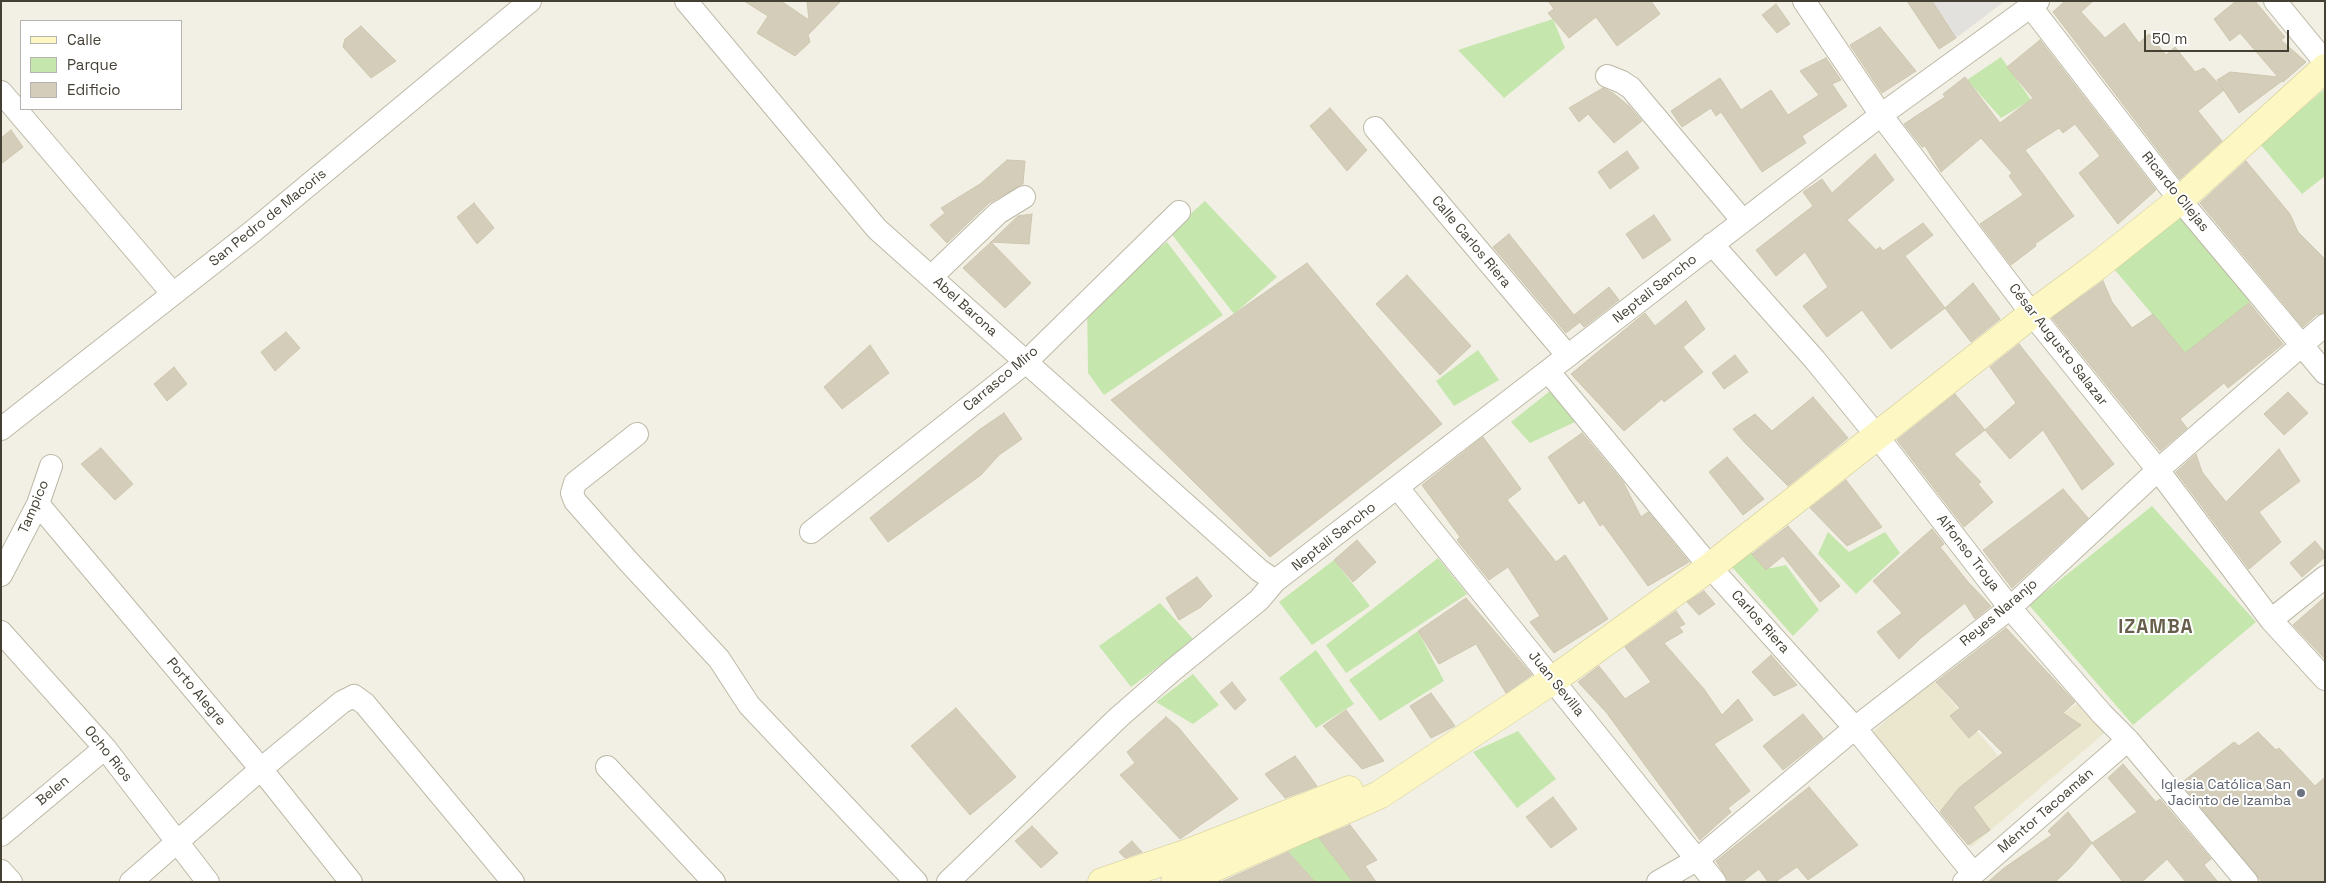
<!DOCTYPE html>
<meta charset="utf-8">
<style>
body{margin:0}
#map{position:relative;width:2326px;height:883px;overflow:hidden;background:#f2f0e4;font-family:"Space Grotesk",sans-serif}
canvas{display:block}
.frame{position:absolute;inset:0;border:2px solid #444034;pointer-events:none}
.legend{position:absolute;left:20px;top:20px;width:162px;height:90px;box-sizing:border-box;background:#fff;border:1px solid #b4b3ae;margin:0;padding:6px 9px;list-style:none;font-size:15px;color:#444034}
.legend li{display:flex;align-items:center;gap:10px;height:25px}
.legend b{width:25px;border:1px solid #b4b3ae}
.scale{position:absolute;left:2144px;top:30px;width:145px;height:22px;box-sizing:border-box;border:2px solid #444034;border-top:0;padding-left:6px;font-size:15px;line-height:18px;white-space:nowrap;color:#444034;-webkit-text-stroke:4px #fff;paint-order:stroke}
</style>
<div id="map">
<canvas width="2326" height="883"></canvas>
<div class="frame"></div>
<ul class="legend">
<li><b style="height:6px;background:#fdf7c3"></b>Calle</li>
<li><b style="height:14px;background:#c5e6ad"></b>Parque</li>
<li><b style="height:14px;background:#d3cdba"></b>Edificio</li>
</ul>
<div class="scale">50 m</div>
</div>
<script>
const context = document.querySelector('canvas').getContext('2d');
context.lineJoin = 'round';
function fill(path, color) {
  context.fillStyle = color;
  context.fill(path, 'evenodd');
}
function poly(rows) {
  const path = new Path2D();
  for (const r of rows) {
    path.moveTo(r[0], r[1]);
    for (let i = 2; i < r.length; i += 2) path.lineTo(r[i], r[i + 1]);
  }
  return path;
}
function stroke(path, color, width, dash) {
  context.strokeStyle = color;
  context.lineWidth = width;
  context.lineCap = dash ? 'butt' : 'round';
  context.setLineDash(dash || []);
  context.stroke(path);
}
function write(font, color, halo, rows, align = 'center') {
  context.font = font + ' "Space Grotesk",sans-serif';
  context.lineWidth = 4;
  context.setLineDash([]);
  context.textBaseline = 'middle';
  context.strokeStyle = halo;
  context.fillStyle = color;
  for (const [text, x, y, turn = 0] of rows) {
    context.save();
    context.translate(x, y);
    context.rotate((+turn || 0) * Math.PI / 180);
    context.textAlign = isNaN(turn) ? turn : align;
    if (halo) context.strokeText(text, 0, 0);
    context.fillText(text, 0, 0);
    context.restore();
  }
}
const education = poly([
 [1932,678,2000,758,2081,701,2108,730,1971,847,1872,733]
]);
const green = poly([
 [1553,19,1565,48,1504,98,1458,50],
 [2001,57,2031,100,2001,118,1967,80],
 [2325,89,2325,176,2302,194,2260,144],
 [1205,201,1277,277,1234,314,1170,232],
 [2175,209,2253,300,2185,353,2109,263],
 [1167,242,1223,315,1104,395,1088,373,1087,301],
 [1478,350,1499,380,1454,406,1436,381],
 [1550,391,1575,422,1530,443,1511,422],
 [2152,506,2256,622,2133,725,2029,605],
 [1828,532,1849,552,1885,532,1900,553,1856,594,1818,554],
 [1750,551,1766,569,1786,565,1819,610,1793,636,1732,567],
 [1438,558,1467,594,1346,673,1326,645],
 [1334,560,1370,606,1312,645,1279,602],
 [1160,603,1194,640,1131,687,1099,646],
 [1418,631,1444,681,1380,721,1349,680],
 [1316,650,1354,704,1316,728,1279,678],
 [1193,674,1219,705,1193,724,1156,702],
 [1518,731,1556,779,1517,808,1473,752],
 [1318,837,1353,882,1315,882,1288,851]
]);
const parking = poly([
 [1932,1,2005,1,1956,38]
]);
const building = poly([
 [744,1,781,1,809,20,807,1,841,1,808,35,810,42,795,56,757,33,768,16,744,1],
 [1548,1,1651,1,1660,14,1617,46,1596,17,1569,38,1548,13,1554,9,1548,1],
 [1907,1,1932,1,1956,38,1939,49,1907,1],
 [2065,1,2093,1,2081,12,2105,38,2124,23,2139,43,2149,34,2166,55,2175,47,2195,72,2204,68,2224,90,2198,111,2222,141,2180,179,2053,12,2065,1],
 [2236,1,2255,1,2285,37,2281,40,2306,62,2283,82,2282,81,2239,113,2217,80,2230,72,2278,77,2240,33,2230,41,2214,19,2236,1],
 [1776,4,1790,24,1777,33,1762,15,1776,4],
 [361,26,396,61,371,78,343,47,345,39,361,26],
 [1880,27,1916,71,1882,93,1850,45,1880,27],
 [2040,40,2156,190,2118,224,2079,173,2100,156,2075,124,2063,133,2059,128,2025,150,2074,216,2035,244,2036,246,2011,265,1980,224,2023,195,2009,176,2012,173,1981,138,1941,172,1925,146,1922,147,1904,124,1945,97,1943,94,1965,77,2000,123,2033,98,2007,67,2040,40],
 [1826,58,1841,80,1832,84,1847,106,1802,136,1806,143,1762,172,1721,112,1716,116,1711,108,1682,127,1671,111,1720,78,1741,110,1771,90,1788,115,1819,95,1800,71,1826,58],
 [1603,88,1613,93,1629,106,1642,121,1614,143,1588,114,1579,122,1569,108,1603,88],
 [1330,108,1367,150,1347,171,1310,126,1330,108],
 [11,130,23,147,1,164,1,138,11,130],
 [1627,151,1639,168,1610,189,1598,172,1627,151],
 [1875,154,1894,180,1847,220,1876,250,1880,247,1883,251,1923,223,1933,235,1905,256,1945,308,1891,349,1862,310,1827,337,1803,306,1828,287,1805,252,1776,276,1756,250,1813,206,1803,192,1822,179,1832,193,1875,154],
 [1007,160,1025,161,1023,184,989,203,947,243,930,225,945,213,941,208,980,184,1007,160],
 [2246,161,2290,214,2298,232,2325,259,2325,312,2316,315,2303,327,2200,203,2246,161],
 [474,203,494,228,477,244,457,217,474,203],
 [1032,214,1029,244,991,242,1018,216,1032,214],
 [1654,215,1671,240,1643,259,1626,234,1654,215],
 [1509,234,1574,315,1609,287,1619,300,1584,327,1575,316,1580,322,1566,333,1493,247,1509,234],
 [991,242,1031,283,1005,308,963,268,991,242],
 [1307,263,1442,424,1270,557,1111,400,1307,263],
 [1407,275,1471,346,1440,375,1376,304,1407,275],
 [2103,281,2112,302,2132,328,2153,314,2185,353,2249,303,2283,344,2228,388,2224,383,2180,419,2187,428,2160,451,2052,318,2103,281],
 [1973,283,2000,319,1971,342,1945,308,1973,283],
 [1686,301,1705,329,1683,347,1703,372,1664,402,1662,399,1624,431,1571,374,1645,313,1655,326,1686,301],
 [286,332,300,348,275,371,261,352,286,332],
 [2019,344,2114,464,2082,490,2043,430,2010,459,1985,430,2016,403,1990,367,2019,344],
 [870,345,889,373,842,409,824,387,870,345],
 [1735,355,1748,372,1724,389,1712,373,1735,355],
 [174,367,187,384,167,401,154,384,174,367],
 [2288,392,2308,413,2284,435,2264,414,2288,392],
 [1955,394,1985,430,1954,454,1981,482,1978,484,1993,502,1964,527,1897,440,1955,394],
 [1813,397,1848,438,1788,486,1745,443,1733,429,1755,414,1772,431,1813,397],
 [1004,413,1022,439,999,455,981,475,888,542,870,518,979,430,1004,413],
 [1582,433,1623,482,1641,517,1648,512,1689,562,1648,586,1603,524,1600,526,1584,500,1579,504,1548,457,1582,433],
 [1483,437,1521,489,1507,500,1556,562,1565,555,1608,619,1554,653,1530,622,1540,616,1508,567,1489,580,1457,540,1460,537,1422,485,1483,437],
 [101,448,133,484,115,500,81,464,101,448],
 [2279,449,2300,481,2259,512,2281,542,2249,569,2176,472,2196,454,2202,472,2226,502,2279,449],
 [1727,457,1764,499,1743,515,1709,472,1727,457],
 [1846,480,1882,527,1847,546,1810,508,1846,480],
 [2063,489,2088,518,2012,588,1983,550,2063,489],
 [1788,526,1840,586,1820,602,1783,556,1766,570,1752,554,1788,526],
 [1932,529,1944,544,1940,547,1968,582,1991,606,1975,619,1965,603,1921,638,1899,659,1877,632,1902,613,1873,581,1932,529],
 [1357,540,1376,562,1353,582,1334,560,1357,540],
 [2315,541,2325,553,2325,557,2302,577,2290,563,2315,541],
 [1197,577,1212,596,1201,607,1179,620,1166,598,1197,577],
 [1704,591,1715,604,1699,615,1687,602,1704,591],
 [2325,597,2325,659,2293,625,2325,597],
 [1466,598,1532,675,1506,693,1476,644,1439,664,1418,631,1466,598],
 [1676,611,1685,624,1679,627,1683,632,1664,643,1704,689,1722,715,1738,699,1753,720,1714,744,1750,791,1728,808,1731,812,1700,840,1606,712,1578,682,1599,666,1625,699,1651,682,1625,647,1676,611],
 [2006,628,2075,702,2063,713,2081,725,1973,807,1990,830,1968,845,1940,812,1959,788,2003,753,1979,729,1969,738,1950,716,1960,708,1936,682,2006,628],
 [1771,655,1797,685,1774,696,1752,672,1771,655],
 [1232,682,1246,700,1235,710,1220,692,1232,682],
 [1431,693,1455,726,1431,738,1410,706,1431,693],
 [956,708,1016,777,970,815,911,746,956,708],
 [1346,710,1384,761,1362,769,1323,726,1346,710],
 [1803,714,1823,738,1783,770,1763,746,1803,714],
 [1166,717,1178,727,1238,799,1180,839,1120,775,1135,763,1127,752,1166,717],
 [2258,732,2276,750,2279,748,2315,786,2325,777,2325,882,2262,882,2181,783,2234,742,2239,746,2258,732],
 [1295,756,1317,786,1285,798,1265,774,1295,756],
 [2123,764,2156,802,2160,799,2211,859,2204,865,2218,882,2186,882,2167,859,2142,882,2123,882,2092,843,2137,812,2108,778,2123,764],
 [1809,787,1858,845,1808,880,1797,867,1775,882,1768,882,1759,869,1742,882,1729,882,1716,861,1809,787],
 [1553,797,1577,829,1551,848,1526,817,1553,797],
 [2068,812,2092,843,2070,868,2055,882,1988,882,2004,868,2052,835,2048,831,2068,812],
 [1350,825,1377,860,1365,866,1376,882,1353,882,1319,838,1350,825],
 [1032,826,1058,853,1041,868,1015,841,1032,826],
 [1132,841,1142,852,1125,858,1119,852,1132,841],
 [1288,852,1315,882,1221,882,1288,852]
]);
const street = poly([
 [686,1,877,229,1259,570,1275,581],
 [1804,1,1881,115,2032,314,2158,470,2271,620,2325,679],
 [2275,1,2325,62],
 [2031,7,2180,200,2325,373],
 [1607,76,1622,82,1631,88,1743,221],
 [1,92,173,294],
 [1375,128,1568,356],
 [1712,244,1815,360,1877,436,2010,608,2102,714,2128,740,2247,882],
 [931,277,998,213,1024,197],
 [1548,371,1710,567,1855,728,1973,873],
 [1,429,252,232,530,1],
 [637,434,575,483,572,493,575,501,628,561,719,659,749,705,916,882],
 [1397,487,1715,882],
 [38,504,261,769,351,882],
 [811,532,1026,362,1179,212],
 [1,575,38,504,51,466],
 [2271,620,2325,577],
 [1,632,105,748,208,882],
 [607,767,714,882],
 [1,835,105,748],
 [1,871,11,882],
 [131,882,261,769,342,702,354,696,365,704,513,882],
 [948,882,1119,717,1173,670,1259,600,1275,581,1881,115,2038,1],
 [1658,882,1698,859,1855,728,2010,608,2158,470,2325,325],
 [1964,882,2128,740]
]);
const secondary = poly([
 [1102,882,1188,853,1349,790],
 [1175,882,1213,868,1379,795,1553,680,1710,567,2032,314,2097,266,2180,200,2325,68]
]);
const markers = [
 [2301,793,5,"#6b7280"]
];
const streetNames = [
 ["Ricardo Cllejas",2175,192,51],
 ["San Pedro de Macoris",268,218,-39],
 ["Calle Carlos Riera",1471,242,50],
 ["Neptali Sancho",1655,289,-38],
 ["Abel Barona",965,307,42],
 ["César Augusto Salazar",2058,345,52],
 ["Carrasco Miro",1001,379,-40],
 ["Tampico",34,507,-67],
 ["Neptali Sancho",1334,537,-38],
 ["Alfonso Troya",1968,553,52],
 ["Reyes Naranjo",1999,613,-40],
 ["Carlos Riera",1760,622,48],
 ["Juan Sevilla",1556,684,51],
 ["Porto Alegre",196,692,50],
 ["Ocho Rios",108,754,51],
 ["Belen",53,791,-40],
 ["Méntor Tacoamán",2046,811,-41]
];
const worshipNames = [
 ["Iglesia Católica San",2291,785],
 ["Jacinto de Izamba",2291,801]
];
const districtNames = [
 ["IZAMBA",2156,628]
];
fill(education, '#ebe7ce');
fill(green, '#c5e6ad');
fill(parking, '#e3e1dd');
fill(building, '#d3cdba');
stroke(building, '#cec6ae', 1);
stroke(street, '#bdb9a7', 24);
stroke(secondary, '#d1ca95', 29);
stroke(street, '#fff', 22);
stroke(secondary, '#fdf7c3', 28);
for (const [x, y, r, color] of markers) {
  const dot = new Path2D();
  dot.arc(x, y, r, 0, 2 * Math.PI);
  context.fillStyle = color;
  context.fill(dot);
  stroke(dot, '#fff', 2);
}
write('14px', '#444034', '#fff', streetNames);
write('14px', '#5b616d', '#fff', worshipNames, 'right');
context.letterSpacing = '1px';
write('bold 19px', '#675f4c', '#fff', districtNames);
context.letterSpacing = '0px';
</script>
